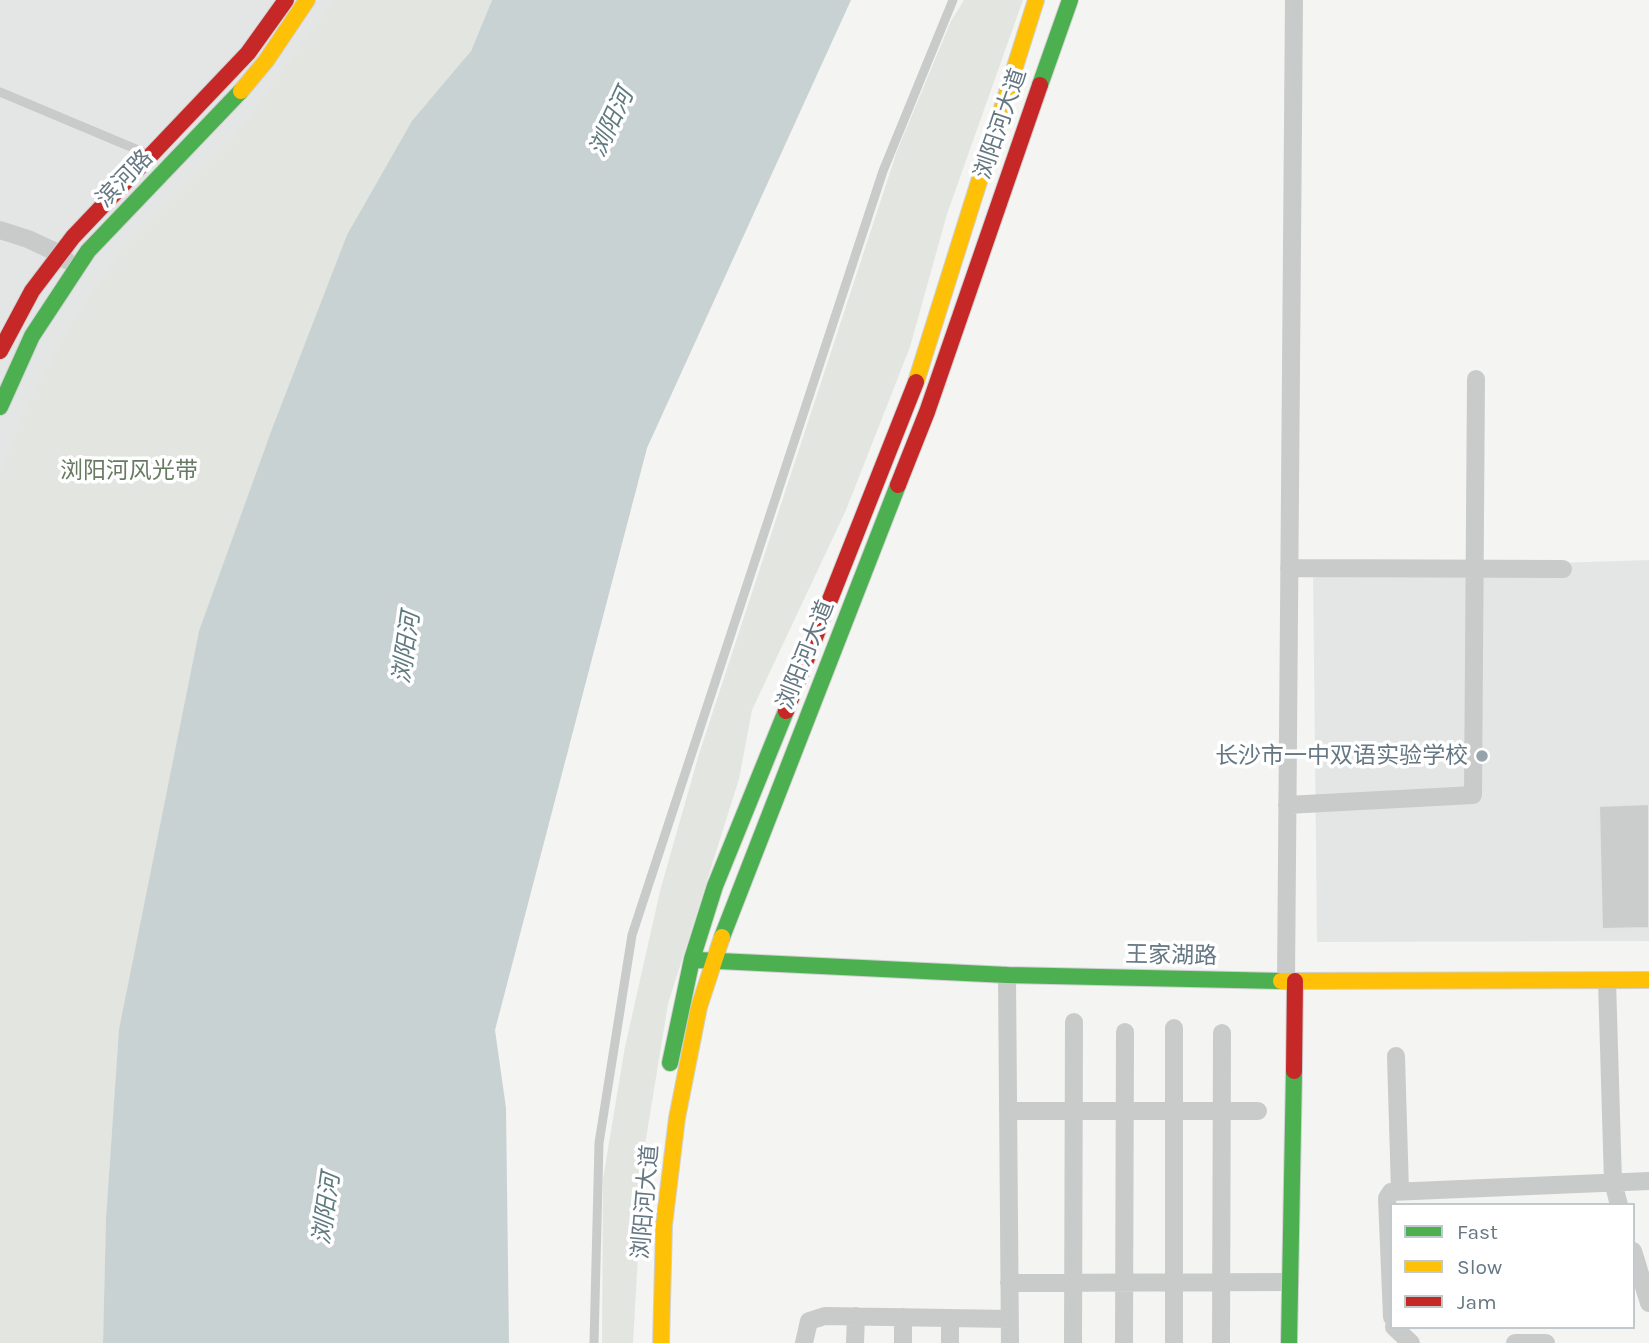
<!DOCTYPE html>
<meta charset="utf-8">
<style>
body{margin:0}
#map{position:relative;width:1649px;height:1343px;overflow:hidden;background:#f4f4f2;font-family:Karla,sans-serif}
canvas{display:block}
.legend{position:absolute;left:1390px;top:1203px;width:245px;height:126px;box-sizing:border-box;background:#fff;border:2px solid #c1c9cd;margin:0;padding:9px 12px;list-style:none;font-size:21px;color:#647783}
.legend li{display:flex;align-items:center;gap:14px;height:35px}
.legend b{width:35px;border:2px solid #c1c9cd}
</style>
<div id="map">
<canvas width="1649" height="1343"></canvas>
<ul class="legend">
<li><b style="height:9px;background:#4caf50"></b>Fast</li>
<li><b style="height:9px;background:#ffc107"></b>Slow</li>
<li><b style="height:9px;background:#c62828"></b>Jam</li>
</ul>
</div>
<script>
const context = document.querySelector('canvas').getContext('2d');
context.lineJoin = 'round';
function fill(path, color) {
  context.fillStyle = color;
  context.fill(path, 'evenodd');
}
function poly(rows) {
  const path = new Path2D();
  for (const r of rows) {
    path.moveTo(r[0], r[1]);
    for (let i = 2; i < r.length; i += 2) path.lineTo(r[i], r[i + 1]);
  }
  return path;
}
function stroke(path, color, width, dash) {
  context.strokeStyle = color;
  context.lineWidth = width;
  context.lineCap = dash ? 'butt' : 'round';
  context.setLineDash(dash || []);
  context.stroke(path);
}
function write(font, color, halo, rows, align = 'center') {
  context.font = font + ' Karla,"Noto Sans SC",sans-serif';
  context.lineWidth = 7;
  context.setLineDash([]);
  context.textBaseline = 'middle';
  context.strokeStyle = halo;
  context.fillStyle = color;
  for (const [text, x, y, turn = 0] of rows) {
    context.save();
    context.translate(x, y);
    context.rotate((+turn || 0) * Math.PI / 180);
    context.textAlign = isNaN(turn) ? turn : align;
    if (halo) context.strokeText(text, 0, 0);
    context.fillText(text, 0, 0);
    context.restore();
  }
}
const built = poly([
 [0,0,492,0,199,631,119,1029,106,1218,103,1343,0,1343],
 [1649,560,1649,941,1317,942,1313,571]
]);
const green = poly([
 [334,0,492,0,471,51,412,121,199,631,119,1029,106,1218,103,1343,0,1343,0,475,19,423,68,329,117,256,232,140],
 [964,0,1023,0,947,214,910,347,846,510,752,710,739,779,668,1004,644,1151,633,1343,602,1343,603,1179,625,1047,660,891,699,754,897,151,951,21]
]);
const water = poly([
 [492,0,851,0,647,448,495,1030,506,1108,509,1343,103,1343,106,1218,119,1029,199,631,272,429,347,235,412,121,471,51]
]);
const building = poly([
 [1649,804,1649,928,1602,929,1599,806,1649,804]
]);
const lane = poly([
 [0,92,150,155],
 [594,1343,599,1143,632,935,883,171,953,0]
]);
const street = poly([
 [0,230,28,239,60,254,66,260],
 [1289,568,1563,569],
 [1287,805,1473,795,1476,379],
 [1007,975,1010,1343],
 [1286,981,1294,0],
 [1607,981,1613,1182,1619,1205],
 [1396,1056,1400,1191],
 [1008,1111,1258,1111],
 [1633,1251,1649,1303],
 [1009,1283,1290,1282],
 [1392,1317,1387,1198,1391,1192,1649,1181],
 [1394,1327,1411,1343],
 [804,1343,809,1321,825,1316,1009,1319],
 [855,1343,856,1316],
 [903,1343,903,1317],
 [950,1343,950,1318],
 [1073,1343,1074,1022],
 [1124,1343,1125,1032],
 [1174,1343,1174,1028],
 [1221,1343,1222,1033],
 [1515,1343,1546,1343]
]);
const fast = poly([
 [1040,85,1070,0],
 [0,407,32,336,88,251,241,91],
 [722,937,898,485],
 [698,960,1007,975,1281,981],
 [670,1063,692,959,715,886,786,711],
 [1289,1343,1294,1071]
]);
const slow = poly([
 [241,91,266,61,307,0],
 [916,382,1036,0],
 [1281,981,1649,980],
 [661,1343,664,1225,677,1118,699,1007,722,937]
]);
const jam = poly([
 [0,351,32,291,73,237,248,53,286,0],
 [898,485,927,412,1040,85],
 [786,711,916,382],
 [1294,1071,1295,981]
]);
const markers = [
 [1482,756,7,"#96a3aa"]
];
const streetNames = [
 ["浏阳河大道",1001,124,-71],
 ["滨河路",125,179,-46],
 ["浏阳河大道",806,655,-68],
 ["王家湖路",1171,956,1],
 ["浏阳河大道",646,1202,-85]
];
const parkNames = [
 ["浏阳河风光带",129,471]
];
const poiNames = [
 ["长沙市一中双语实验学校",1468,756]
];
const waterNames = [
 ["浏阳河",612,123,-65],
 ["浏阳河",407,648,-82],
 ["浏阳河",327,1209,-82]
];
fill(built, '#e4e6e5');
fill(green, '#e3e6e0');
fill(water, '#c8d2d3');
fill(building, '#cbcdcd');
stroke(building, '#e4e4e2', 2);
stroke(fast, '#d0d1d2', 18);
stroke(slow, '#d0d1d2', 18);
stroke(jam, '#d0d1d2', 18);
stroke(lane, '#c9caca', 9);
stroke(street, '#c9caca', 18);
stroke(fast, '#4caf50', 16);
stroke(slow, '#ffc107', 16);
stroke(jam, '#c62828', 16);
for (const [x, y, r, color] of markers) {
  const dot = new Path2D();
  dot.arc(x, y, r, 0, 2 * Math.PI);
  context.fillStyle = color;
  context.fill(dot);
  stroke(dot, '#fff', 2.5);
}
write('23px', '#647783', '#fff', streetNames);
write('23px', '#697a63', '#fff', parkNames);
write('23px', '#647783', '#fff', poiNames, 'right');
write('italic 24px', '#5f7a7f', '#fff', waterNames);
</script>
